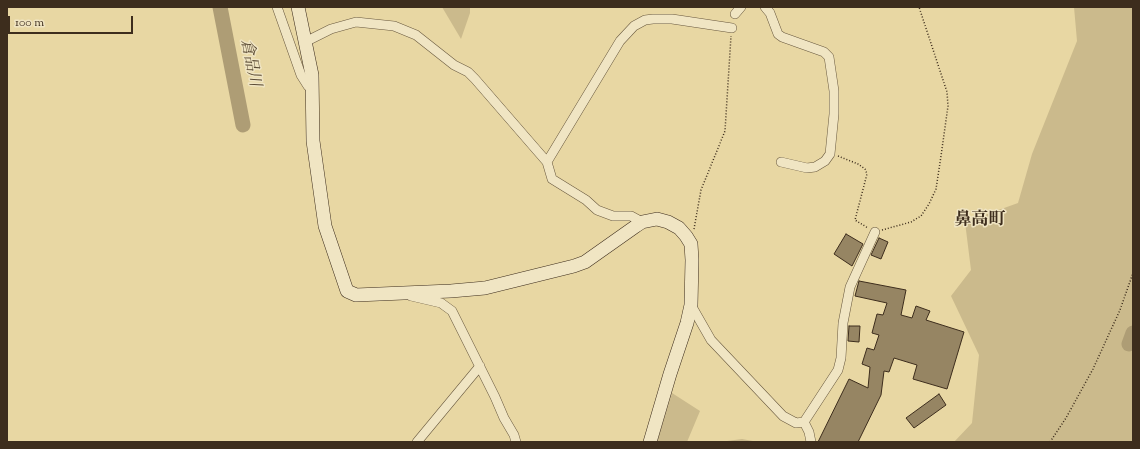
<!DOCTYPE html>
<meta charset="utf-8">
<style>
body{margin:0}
#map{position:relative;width:1140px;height:449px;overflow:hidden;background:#e8d7a3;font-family:"Sorts Mill Goudy",serif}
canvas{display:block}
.frame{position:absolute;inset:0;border:8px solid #3d2d1d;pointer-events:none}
.scale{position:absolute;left:8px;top:16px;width:125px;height:18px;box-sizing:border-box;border:2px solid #3d2d1d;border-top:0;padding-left:5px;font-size:12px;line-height:14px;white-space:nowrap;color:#3d2d1d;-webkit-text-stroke:3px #f0e5c3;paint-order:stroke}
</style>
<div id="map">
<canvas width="1140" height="449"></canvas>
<div class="frame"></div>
<div class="scale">100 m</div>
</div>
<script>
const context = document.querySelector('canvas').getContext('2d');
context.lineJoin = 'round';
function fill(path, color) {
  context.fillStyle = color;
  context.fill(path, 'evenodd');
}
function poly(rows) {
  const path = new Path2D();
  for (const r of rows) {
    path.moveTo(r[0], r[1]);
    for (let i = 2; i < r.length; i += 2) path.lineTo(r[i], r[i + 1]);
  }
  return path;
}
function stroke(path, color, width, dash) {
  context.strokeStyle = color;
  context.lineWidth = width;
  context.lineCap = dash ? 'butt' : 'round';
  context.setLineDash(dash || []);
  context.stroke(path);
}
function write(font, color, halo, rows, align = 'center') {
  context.font = font + ' "Sorts Mill Goudy","Noto Serif JP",serif';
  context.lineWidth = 3;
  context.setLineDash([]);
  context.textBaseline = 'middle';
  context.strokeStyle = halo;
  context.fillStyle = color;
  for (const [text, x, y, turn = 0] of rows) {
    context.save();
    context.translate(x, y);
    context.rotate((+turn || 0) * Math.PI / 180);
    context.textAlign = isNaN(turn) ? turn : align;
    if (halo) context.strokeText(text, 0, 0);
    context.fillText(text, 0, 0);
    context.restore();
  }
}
const green = poly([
 [442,7,470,7,470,13,461,39],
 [1074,7,1133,7,1133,442,954,442,972,423,979,355,951,296,971,270,965,222,1018,203,1032,154,1077,41],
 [672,393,700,411,687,442,657,442],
 [742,439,758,442,725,442,727,441]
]);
const river = poly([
 [220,7,243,125],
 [1129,344,1133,333]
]);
const building = poly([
 [846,234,863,244,852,266,834,254,846,234],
 [879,238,888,242,881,259,871,255,879,238],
 [859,281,906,290,901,315,912,318,916,306,930,311,926,320,964,332,947,389,913,379,917,365,894,358,889,372,884,371,881,395,858,442,818,442,849,379,868,388,870,367,862,364,867,348,874,350,879,335,872,333,877,314,883,315,887,303,855,296,859,281],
 [849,326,860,326,859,342,848,341,849,326],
 [939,394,946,405,914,428,906,418,939,394]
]);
const path = poly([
 [838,156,858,164,865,169,867,174,855,220,868,228],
 [694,229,701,190,725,131,731,36],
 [882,230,911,222,921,216,929,204,936,189,941,156,948,106,947,92,919,7],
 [1050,442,1066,418,1093,369,1120,310,1133,273]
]);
const street = poly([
 [277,7,301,75,308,86,312,87],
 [765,7,770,13,778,34,782,37,824,52,829,57,834,91,834,114,830,154,825,161,815,167,807,168,781,162],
 [735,14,741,7],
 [305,42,331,29,356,22,394,26,416,35,454,65,468,72,475,79,547,162,552,179,586,200,597,210,613,216,631,216,642,222],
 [547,162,620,41,634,26,645,20,653,19,672,19,732,28],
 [411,296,441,303,452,311,495,397,504,418,514,435,516,442],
 [691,305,711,340,783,416,796,423,804,422,838,370,841,358,843,323,850,287,875,232],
 [804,422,809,432,811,442],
 [417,442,480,366]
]);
const secondary = poly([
 [298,7,312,75,313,141,325,226,347,291,356,295,451,291,485,288,574,266,585,262,636,226,642,222,657,219,668,222,679,228,686,236,691,244,692,260,691,305,687,323,670,374,650,442]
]);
const waterNames = [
 ["倉品川",249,63,79]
];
const quarterNames = [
 ["鼻高町",980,221]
];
fill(green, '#cbba8c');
stroke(river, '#ae9d75', 15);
fill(building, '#968563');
stroke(building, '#3d2d1d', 1);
stroke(street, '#68583e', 10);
stroke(secondary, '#3d2d1d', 14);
stroke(path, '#3d2d1d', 1.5, [1, 2]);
stroke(street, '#f0e5c3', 9);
stroke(secondary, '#f0e5c3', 13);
write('italic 16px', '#594933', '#f0e5c3', waterNames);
write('bold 17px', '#3d2d1d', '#f0e5c3', quarterNames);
</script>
